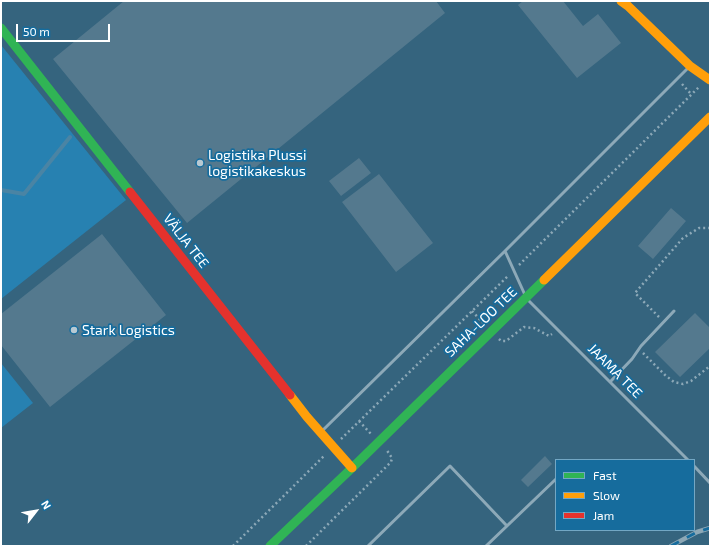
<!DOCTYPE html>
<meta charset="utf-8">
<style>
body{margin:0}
#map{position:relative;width:711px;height:547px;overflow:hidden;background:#35647e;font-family:"Exo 2",sans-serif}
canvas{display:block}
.frame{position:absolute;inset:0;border:2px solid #fff;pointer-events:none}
.legend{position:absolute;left:555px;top:459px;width:140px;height:72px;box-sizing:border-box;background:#166c9d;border:1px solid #73a7c4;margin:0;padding:5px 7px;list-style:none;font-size:12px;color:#fff}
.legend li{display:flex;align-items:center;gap:8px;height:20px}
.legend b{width:20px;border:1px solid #73a7c4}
.north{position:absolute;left:16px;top:491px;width:40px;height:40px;-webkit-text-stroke:3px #166c9d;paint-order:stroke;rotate:59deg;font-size:11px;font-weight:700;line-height:16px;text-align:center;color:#fff}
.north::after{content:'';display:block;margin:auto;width:14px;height:18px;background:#fff;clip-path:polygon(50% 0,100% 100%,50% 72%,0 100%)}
.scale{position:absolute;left:16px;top:24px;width:94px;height:18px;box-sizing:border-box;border:2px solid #fff;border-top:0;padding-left:5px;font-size:12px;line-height:14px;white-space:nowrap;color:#fff;-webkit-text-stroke:3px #166c9d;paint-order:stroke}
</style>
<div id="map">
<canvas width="711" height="547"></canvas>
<div class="frame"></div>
<ul class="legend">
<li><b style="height:5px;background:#30b455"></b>Fast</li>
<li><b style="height:5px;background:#ff9f0a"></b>Slow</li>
<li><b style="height:5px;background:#e5322d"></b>Jam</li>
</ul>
<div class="north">N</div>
<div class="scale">50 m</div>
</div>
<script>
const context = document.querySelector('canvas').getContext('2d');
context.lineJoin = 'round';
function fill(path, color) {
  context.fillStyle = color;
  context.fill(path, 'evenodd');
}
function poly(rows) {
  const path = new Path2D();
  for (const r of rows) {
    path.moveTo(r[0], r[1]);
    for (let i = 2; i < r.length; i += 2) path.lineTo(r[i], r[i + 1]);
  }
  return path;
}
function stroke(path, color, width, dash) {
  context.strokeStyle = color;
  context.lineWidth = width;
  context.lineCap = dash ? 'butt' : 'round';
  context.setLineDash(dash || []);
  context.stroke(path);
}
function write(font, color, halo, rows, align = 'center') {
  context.font = font + ' "Exo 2",sans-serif';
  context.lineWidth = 3.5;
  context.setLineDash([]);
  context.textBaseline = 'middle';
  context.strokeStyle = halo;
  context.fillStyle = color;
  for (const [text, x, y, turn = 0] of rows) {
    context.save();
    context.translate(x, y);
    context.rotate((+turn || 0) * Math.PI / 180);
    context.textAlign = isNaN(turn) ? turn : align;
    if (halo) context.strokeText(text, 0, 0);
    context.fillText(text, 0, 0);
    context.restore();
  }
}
const green = poly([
 [1,45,126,200,1,299],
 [1,363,33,403,1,428]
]);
const stream = poly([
 [1,190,24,194,70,137]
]);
const building = poly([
 [124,1,436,1,445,13,187,223,53,59],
 [523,1,563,1,583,26,598,14,621,43,577,78,518,5],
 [359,158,371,173,341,196,329,181],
 [379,174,433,243,396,272,342,202],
 [671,208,686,221,653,259,638,246],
 [102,234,166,315,50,407,1,345,1,314],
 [695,313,710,328,710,348,680,377,655,352],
 [545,456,552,464,528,487,521,480]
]);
const path = poly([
 [682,84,691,94],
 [519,265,700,86],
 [472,311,484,324],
 [659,317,635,293,683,238,699,228,710,228],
 [499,339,501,341,506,341,524,327,534,328,549,336,552,334],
 [643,353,665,375,674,382,683,384,691,381,710,366],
 [359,421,371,434],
 [341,439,508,276],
 [233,546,325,455],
 [306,546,391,462,392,458,386,449]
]);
const lane = poly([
 [505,251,525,295],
 [528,300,688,460],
 [610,382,632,359,641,346,674,311],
 [322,431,505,251,689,67],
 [694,466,710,483],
 [368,546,450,466,507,526],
 [486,546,556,479]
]);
const fast = poly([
 [1,28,130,192],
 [270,546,352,468,544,280]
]);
const slow = poly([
 [621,1,628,6,690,66,710,80],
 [544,280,710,117],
 [290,395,307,417,352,468]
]);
const jam = poly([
 [130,192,290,395]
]);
const rail = poly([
 [671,546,697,532,710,528]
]);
const markers = [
 [200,163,4,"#b8c9d2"],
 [74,330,4,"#b8c9d2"]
];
const poiNames = [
 ["Logistika Plussi",208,155],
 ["logistikakeskus",208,171],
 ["Stark Logistics",82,330]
];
const streetNames = [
 ["VÄLJA TEE",186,241,52],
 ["SAHA-LOO TEE",481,322,-44],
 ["JAAMA TEE",615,371,45]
];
fill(green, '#2781b1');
stroke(stream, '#4a84a4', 4);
fill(building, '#54798e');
stroke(path, '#8da9b8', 2.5, [2, 3]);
stroke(lane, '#8da9b8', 3);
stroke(fast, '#30b455', 9);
stroke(slow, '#ff9f0a', 9);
stroke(jam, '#e5322d', 9);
stroke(rail, '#8da8b6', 4.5);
stroke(rail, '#166c9d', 3, [9]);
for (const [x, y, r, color] of markers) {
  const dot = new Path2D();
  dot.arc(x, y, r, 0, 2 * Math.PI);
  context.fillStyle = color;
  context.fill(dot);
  stroke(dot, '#166c9d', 1.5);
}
write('14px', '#fff', '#166c9d', poiNames, 'left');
write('14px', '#fff', '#166c9d', streetNames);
</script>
